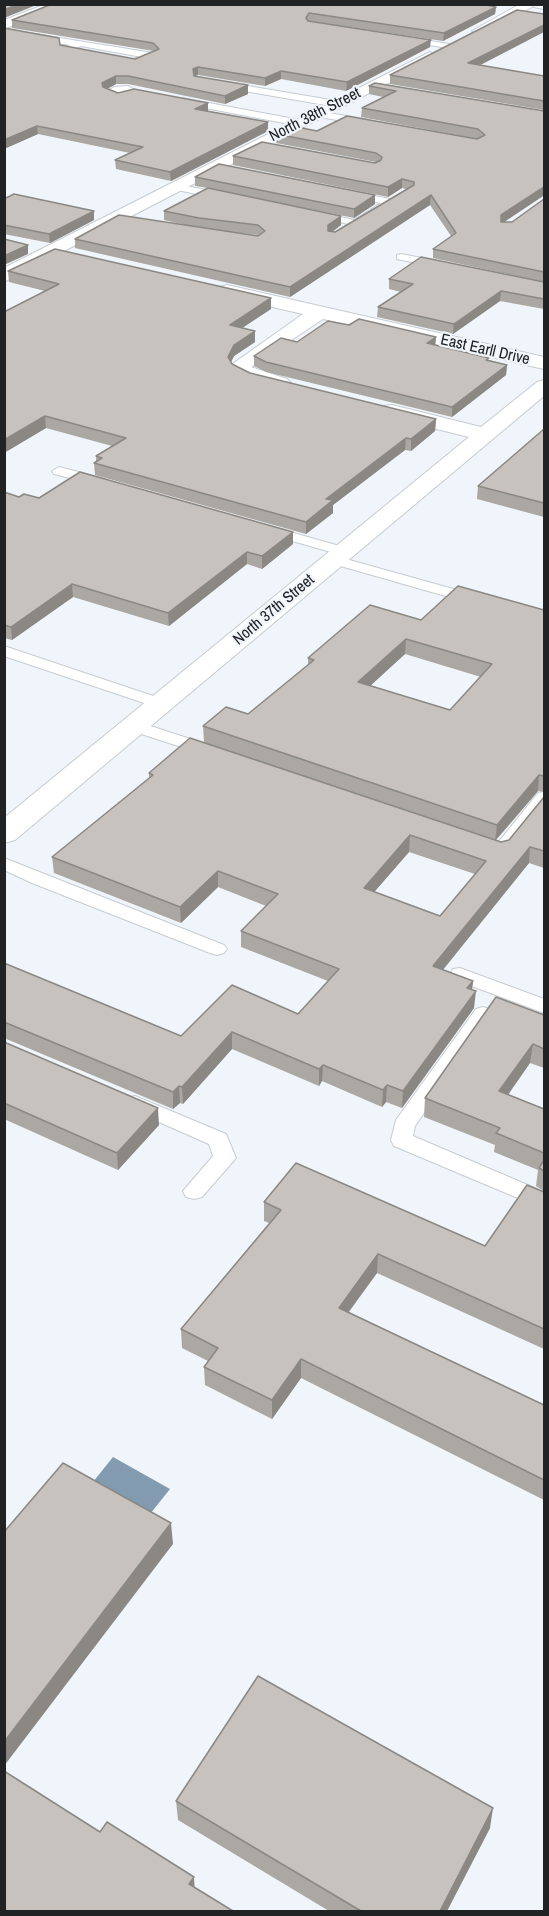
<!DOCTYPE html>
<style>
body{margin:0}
#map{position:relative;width:549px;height:1916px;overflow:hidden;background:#eff5fa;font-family:"Archivo Narrow",sans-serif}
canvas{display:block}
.frame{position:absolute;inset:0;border:6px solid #202224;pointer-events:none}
</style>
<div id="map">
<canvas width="549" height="1916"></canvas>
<div class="frame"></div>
</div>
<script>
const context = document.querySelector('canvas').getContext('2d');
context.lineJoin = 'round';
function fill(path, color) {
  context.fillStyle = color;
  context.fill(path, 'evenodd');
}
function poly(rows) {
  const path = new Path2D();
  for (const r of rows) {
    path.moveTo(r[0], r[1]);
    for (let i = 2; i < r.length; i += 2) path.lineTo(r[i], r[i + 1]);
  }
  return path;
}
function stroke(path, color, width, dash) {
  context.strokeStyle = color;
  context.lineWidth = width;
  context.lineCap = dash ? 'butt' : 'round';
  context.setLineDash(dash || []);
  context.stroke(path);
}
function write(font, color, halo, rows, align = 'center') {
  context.font = font + ' "Archivo Narrow",sans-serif';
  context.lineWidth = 4.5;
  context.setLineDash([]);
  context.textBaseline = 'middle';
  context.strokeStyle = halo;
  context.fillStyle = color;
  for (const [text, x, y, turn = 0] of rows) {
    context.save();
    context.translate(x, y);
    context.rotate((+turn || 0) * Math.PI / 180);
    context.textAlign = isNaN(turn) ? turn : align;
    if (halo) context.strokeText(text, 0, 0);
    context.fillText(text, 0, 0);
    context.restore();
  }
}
const water = poly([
 [113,1457,170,1489,150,1514,93,1482]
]);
const service = poly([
 [4,29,153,53,157,56,136,64,133,59,142,57,81,46,74,49,87,51,84,56,60,49,70,45,4,34,4,29],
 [405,37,449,44,453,46,449,48,402,41,405,37],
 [224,82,337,101,342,104,337,107,221,87,221,83,224,82],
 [128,86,138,92,119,99,104,93,114,87,128,86],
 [182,98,300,120,305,123,300,126,179,103,178,101,182,98],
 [318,111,369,120,374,123,369,126,315,116,315,112,318,111],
 [176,184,226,194,231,197,226,200,172,189,172,185,176,184],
 [350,191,390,199,395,202,356,226,312,215,317,212,354,220,381,203,346,196,345,194,350,191],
 [401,254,442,262,448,265,442,268,397,259,397,255,401,254],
 [59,467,105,479,107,482,100,486,54,474,52,471,59,467],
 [269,526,350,549,352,552,345,556,264,533,262,530,269,526],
 [335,556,482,597,485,600,477,605,330,563,328,560,330,557,335,556],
 [4,646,168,701,170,704,168,707,156,707,4,656,4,646],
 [135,721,215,747,217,751,209,756,129,730,127,726,135,721],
 [544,792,544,808,506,855,500,856,483,851,480,847,483,843,497,844,538,793,544,792],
 [4,858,224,945,227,949,224,953,217,955,210,953,32,883,4,870,4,858],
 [460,968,544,999,544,1013,453,979,450,974,453,969,460,968],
 [483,1007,490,1009,493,1014,415,1126,413,1136,544,1192,544,1209,394,1146,391,1140,396,1120,476,1009,483,1007],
 [135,1096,226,1134,236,1158,202,1197,194,1199,186,1197,183,1191,213,1156,209,1144,127,1108,124,1103,127,1098,135,1096]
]);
const minor = poly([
 [46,4,66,4,4,29,4,20,46,4],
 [520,4,537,4,484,34,479,35,472,31,520,4],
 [430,52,437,56,435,59,4,282,4,268,430,52],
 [227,285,544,357,544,369,323,319,251,367,287,379,291,383,287,387,273,387,240,378,230,369,231,365,303,314,220,295,217,291,220,287,227,285],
 [544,380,544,396,15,840,4,843,4,818,469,437,384,416,381,411,384,406,392,405,481,427,537,382,544,380]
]);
const secondary = poly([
 [533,4,544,4,544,9,534,7,533,4]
]);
const wall = poly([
 [52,4,488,4,488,5,496,7,495,14,443,41,309,21,430,47,346,91,281,79,265,86,198,75,195,76,248,94,225,104,128,84,116,84,107,89,118,93,208,111,268,122,268,131,171,181,116,169,115,160,130,153,38,134,4,149,4,28,60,45,135,59,154,51,12,28,12,20],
 [479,65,544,76,544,196,543,196,504,222,512,222,544,199,544,282,433,258,433,249,451,236,430,205,290,297,75,248,75,239,190,226,164,220,164,211,208,188,195,186,195,177,375,204,354,218,260,199,341,225,332,232,335,232,406,189,402,188,388,197,233,165,233,156,375,163,376,162,276,143,276,134,317,131,477,139,478,139,361,117,362,108,383,97,369,94,369,86,544,111,544,110,390,84,390,75],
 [223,231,258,235,258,236],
 [4,199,94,211,94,220,50,243,4,234],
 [8,271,271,309,242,328,255,331,255,342,234,356,231,362,232,364,250,373,436,419,435,431,411,451,405,450,333,505,333,513,306,534,95,475,94,463,96,461,96,456,112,446,46,428,4,453,45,291,9,282],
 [389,279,544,282,544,309,500,301,453,334,377,317,378,307,401,292,389,289],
 [349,325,436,337,435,345,507,365,506,375,452,417,266,372,254,366,254,356],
 [544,429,544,517,477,499,478,486],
 [4,492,19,497,39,498,293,532,293,544,262,569,247,564,169,626,73,597,12,640,4,638],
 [544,610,544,792,538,791,496,840,501,842,509,840,544,797,544,868,529,863,443,970,473,981,472,990,474,1008,402,1108,386,1102,382,1107,322,1081,319,1086,232,1049,183,1104,180,1103,173,1109,4,1038,4,963,181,1036,298,1014,328,981,241,947,241,931,266,906,218,887,181,923,54,873,52,857,149,778,149,773,204,742,203,726,248,714,308,665,308,658,421,620],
 [405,654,481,677,450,710,370,686],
 [409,852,475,874,440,916,374,892],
 [544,1015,544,1068,530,1063,508,1095,544,1109,544,1191,536,1186,538,1170,494,1152,495,1145,424,1117,425,1098],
 [4,1042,159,1125,118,1170,4,1119],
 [544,1192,544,1349,377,1273,349,1312,544,1405,544,1500,301,1378,272,1419,205,1385,204,1367,208,1361,182,1348,181,1329,269,1223,264,1221,264,1202,485,1246],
 [176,1801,490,1828,447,1911,329,1911,178,1820]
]);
const shadedWall = poly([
 [19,4,39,4,4,18,4,10],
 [496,7,495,14,443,41,444,33],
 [544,25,544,32,467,72,468,63],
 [431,40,430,47,346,91,347,82],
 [198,67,198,75,193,77,193,69],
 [281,71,281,79,265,86,265,78],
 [116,76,116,84,103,91,102,83],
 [248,85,248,94,225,104,225,96],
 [208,103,208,111,195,109],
 [268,122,268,131,171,181,170,172],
 [37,126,38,134,4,149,4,140],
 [402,179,402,188,388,197,388,187],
 [544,187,543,196,501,224,501,215],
 [375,195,375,204,354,218,354,209],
 [431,195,430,205,290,297,290,287],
 [94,211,94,220,50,243,49,234],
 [341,216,341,225,328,235,328,225],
 [28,245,28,254,4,265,4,256],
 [501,291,500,301,453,334,454,324],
 [271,298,271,309,230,336,230,325],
 [255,331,255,342,234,356,228,368,228,357,234,345],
 [436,337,435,347,427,343],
 [507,365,506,375,452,417,452,407],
 [45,416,46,428,4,453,4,440],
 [436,419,435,431,411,451,411,439],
 [406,438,405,450,333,505,333,513,306,534,306,522,326,499],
 [293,532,293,544,262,569,262,556],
 [247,552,247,564,169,626,168,613],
 [72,584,73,597,12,640,11,627],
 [406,639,405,654,358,697,358,682],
 [539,775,538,791,495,841,497,825],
 [410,835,409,852,363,905,364,888],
 [530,847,529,863,432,983,433,966],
 [218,871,218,887,181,923,180,907],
 [473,981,471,997,476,991,474,1008,402,1108,403,1091,467,988],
 [232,1032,232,1049,183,1104,182,1087],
 [533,1044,530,1063,497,1110,499,1091],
 [323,1065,322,1081,319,1086,319,1069],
 [387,1085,386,1102,382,1107,383,1090],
 [179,1086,180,1103,173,1109,173,1092],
 [158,1108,159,1125,118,1170,117,1153],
 [378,1254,377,1273,338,1326,339,1308],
 [301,1359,301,1378,272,1419,272,1400],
 [171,1523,173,1544,4,1766,4,1742],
 [493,1808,490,1828,447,1911,440,1911],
 [194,1877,195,1896,189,1884]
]);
const building = poly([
 [4,4,19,4,4,10,4,4],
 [52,4,482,4,496,7,444,33,309,13,306,18,308,21,431,40,347,82,281,71,265,78,198,67,193,69,194,76,248,85,225,96,128,76,116,76,102,83,103,87,118,93,134,89,208,103,195,109,268,122,170,172,115,160,143,147,37,126,4,140,4,28,59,38,60,45,135,59,159,49,153,43,12,20,52,4],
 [517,10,544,14,544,25,468,63,544,76,544,101,390,75,517,10],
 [375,83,544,111,544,187,501,215,501,222,512,222,544,199,544,272,433,249,456,233,431,195,290,287,75,239,119,215,258,236,265,231,258,225,199,218,164,211,208,188,341,216,328,225,328,231,335,232,414,185,414,182,402,179,388,187,233,156,262,142,375,163,381,160,382,157,376,153,276,134,292,126,317,131,347,116,477,139,485,135,478,129,362,108,396,91,369,86,375,83],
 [219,164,375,195,354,209,195,177,219,164],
 [14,194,94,211,49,234,4,225,4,199,14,194],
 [4,239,28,245,4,256,4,239],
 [55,249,271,298,230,325,255,331,234,345,228,357,232,364,250,373,436,419,411,439,406,438,326,499,333,500,306,522,94,463,102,458,96,456,126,438,45,416,4,440,4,312,59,284,8,271,55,249],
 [421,257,544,282,544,299,501,291,454,324,378,307,413,284,389,279,421,257],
 [359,319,436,337,427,343,489,358,486,360,507,365,452,407,266,362,254,356,281,338,297,342,328,321,349,325,359,319],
 [544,429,544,503,478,486,544,429],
 [80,472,293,532,262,556,247,552,168,613,72,584,11,627,4,625,4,492,19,497,24,494,39,498,80,472],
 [458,586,544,610,544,776,539,775,497,825,203,726,226,707,248,714,314,660,308,658,370,605,421,620,458,586],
 [406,639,492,664,450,710,358,682,406,639],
 [190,738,501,842,509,840,544,797,544,851,530,847,433,966,473,981,467,988,476,991,403,1091,387,1085,383,1090,323,1065,319,1069,232,1032,182,1087,179,1086,173,1092,4,1022,4,963,181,1036,232,985,298,1014,339,969,241,931,278,894,218,871,180,907,52,857,153,775,149,773,190,738],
 [410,835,486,861,440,916,364,888,410,835],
 [496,997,544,1015,544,1049,533,1044,499,1091,544,1109,544,1153,496,1133,500,1128,425,1098,496,997],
 [4,1042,158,1108,117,1153,4,1103,4,1042],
 [544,1160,544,1171,539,1168,544,1160],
 [296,1163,485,1246,527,1185,544,1192,544,1329,378,1254,339,1308,544,1405,544,1480,301,1359,272,1400,204,1367,218,1348,181,1329,281,1210,264,1202,296,1163],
 [63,1463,171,1523,4,1742,4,1532,63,1463],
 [258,1676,493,1808,440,1911,361,1911,176,1801,258,1676],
 [4,1771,100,1832,107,1822,194,1877,189,1884,233,1911,4,1911,4,1771]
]);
const farStreetnames = [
 ["North 38th Street",315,115,-27],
 ["East Earll Drive",485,350,13],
 ["North 37th Street",274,610,-40]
];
fill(water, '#829bb0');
stroke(service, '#c6ccd1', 2);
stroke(minor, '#c6ccd1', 2);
stroke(secondary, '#c6ccd1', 2);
fill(service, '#fff');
fill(minor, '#fff');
fill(secondary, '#fff');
fill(wall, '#aba7a3');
fill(shadedWall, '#8b8884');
fill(building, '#c7c2bd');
stroke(building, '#8b8884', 1.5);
write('16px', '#202224', '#eff5fa', farStreetnames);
</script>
